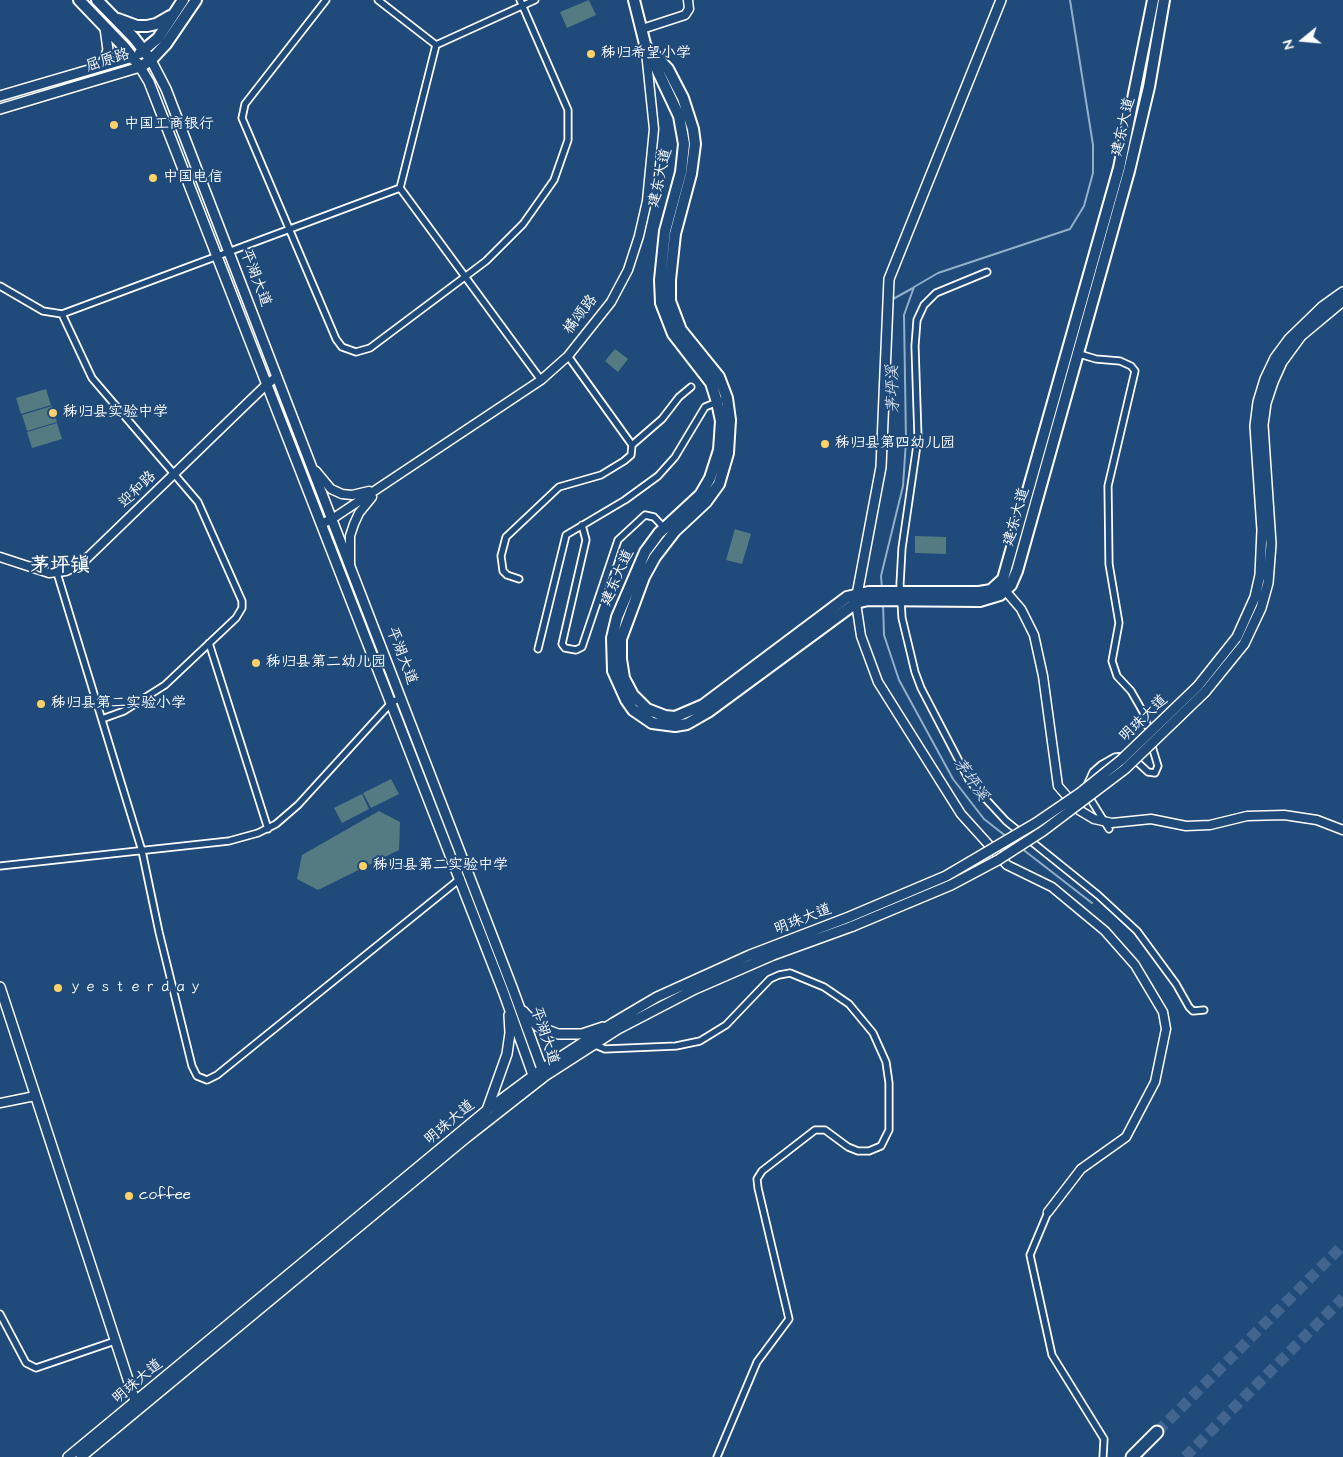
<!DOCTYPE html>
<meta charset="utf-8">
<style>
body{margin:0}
#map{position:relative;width:1343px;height:1457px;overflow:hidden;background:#1f4a7a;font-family:"Architects Daughter",sans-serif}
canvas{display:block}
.north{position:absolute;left:1278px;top:15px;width:50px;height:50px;-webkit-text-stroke:4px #1f4a7a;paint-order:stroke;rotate:253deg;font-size:14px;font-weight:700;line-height:20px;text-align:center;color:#fff}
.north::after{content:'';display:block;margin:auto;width:18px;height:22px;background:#fff;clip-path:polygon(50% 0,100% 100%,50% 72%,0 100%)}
</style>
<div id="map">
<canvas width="1343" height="1457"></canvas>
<div class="north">N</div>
</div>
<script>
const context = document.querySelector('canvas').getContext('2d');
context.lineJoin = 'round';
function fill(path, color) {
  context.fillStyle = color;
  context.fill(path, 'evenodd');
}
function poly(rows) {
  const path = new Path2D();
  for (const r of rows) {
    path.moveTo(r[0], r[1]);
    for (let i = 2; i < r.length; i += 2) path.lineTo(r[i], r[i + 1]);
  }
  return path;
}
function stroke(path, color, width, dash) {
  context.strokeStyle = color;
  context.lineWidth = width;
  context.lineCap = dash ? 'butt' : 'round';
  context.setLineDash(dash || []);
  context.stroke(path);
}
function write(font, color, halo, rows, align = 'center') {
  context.font = font + ' "Architects Daughter","LXGW WenKai TC",sans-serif';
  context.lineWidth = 4;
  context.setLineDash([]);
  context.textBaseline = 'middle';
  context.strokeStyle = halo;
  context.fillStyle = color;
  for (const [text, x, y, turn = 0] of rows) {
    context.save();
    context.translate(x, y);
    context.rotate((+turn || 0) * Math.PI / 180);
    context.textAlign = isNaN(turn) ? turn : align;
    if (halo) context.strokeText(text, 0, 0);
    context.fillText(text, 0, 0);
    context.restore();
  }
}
const green = poly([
 [589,0,596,15,567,28,560,12],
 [615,349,628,359,618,372,605,361],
 [46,389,51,405,21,414,16,398],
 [52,406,57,422,27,431,22,415],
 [57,423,62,439,32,448,27,432],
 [735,529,751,534,742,564,726,560],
 [915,536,946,537,946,554,915,553],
 [391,779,399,794,371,808,363,793],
 [362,794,369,809,342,823,334,808],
 [379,811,400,822,399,850,318,890,297,879,302,855]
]);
const stream = poly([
 [893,299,913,288],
 [882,588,881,576,903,486,906,441,904,315,914,287,938,273,1070,229,1084,206,1093,173,1093,145,1070,0],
 [883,603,884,635,899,680,953,779,984,819,1007,837],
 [1021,848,1092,903]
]);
const motorwayTunnel = poly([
 [1157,1432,1343,1245],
 [1185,1457,1343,1298]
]);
const minor = poly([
 [326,0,245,104,242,118,336,339,342,347,356,352,370,348,486,261,523,224,554,180,568,140,568,110,520,0],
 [378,0,436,45],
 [400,188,541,380],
 [987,272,936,293,924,305,917,320,915,346,918,438,902,548,900,584,902,618,915,672,921,688,970,782,1006,821,1098,895,1137,931,1176,984,1189,1007,1193,1011,1204,1010],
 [0,286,43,311,62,314,400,188,436,45,535,0],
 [62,314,92,378,198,502,242,601,242,608,236,618,165,685,124,711,102,719],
 [1076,353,1096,359,1120,361,1131,366,1135,371,1108,486,1109,564,1119,623,1112,661,1117,676,1131,691,1143,712,1150,734],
 [568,356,632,445],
 [582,525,586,540,562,644,565,648,576,650,582,647,618,540,645,515,654,517,666,530],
 [57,573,142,851,159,932,192,1066,197,1076,207,1080,217,1075,461,878],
 [519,579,507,575,503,571,501,556,506,537,559,487,601,475,624,461,631,455,632,445,662,419,679,397,691,387],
 [209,643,268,829],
 [538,649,566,535,625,500,658,476,675,457,705,407,727,398],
 [1134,759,1148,772,1155,773,1158,766,1151,743],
 [1109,829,1091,800,1088,783,1093,772,1101,765,1115,757,1125,756],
 [0,866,229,841,258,833,276,824,298,805,391,703,400,698],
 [593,1044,605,1049,676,1046,700,1041,726,1025,770,979,779,975,790,973,824,987,849,1004,873,1033,886,1062,889,1083,889,1130,881,1146,869,1151,858,1151,848,1147,825,1130,815,1130,762,1171,757,1179,758,1188,789,1319,757,1362,717,1457],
 [1048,1212,1030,1255,1052,1355,1104,1439,1103,1457],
 [0,1314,26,1363,36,1368,115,1341]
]);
const tertiary = poly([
 [642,29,685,15,689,9,688,0],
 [316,471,331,489,342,494,352,495,369,491],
 [321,524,332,519,541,380,568,356,611,302,628,270,639,236,647,201,654,129,646,52],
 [0,557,49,573,66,571,82,563,267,384,277,377],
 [350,564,350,536,354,524,359,513,372,497],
 [1003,588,1021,609,1034,635,1043,676,1058,786,1079,810,1094,819,1112,823,1151,819,1186,826,1210,825,1247,816,1284,815,1317,820,1343,830],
 [856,603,861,636,878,682,961,814,1007,865,1052,887,1105,931,1135,965,1163,1012,1166,1029,1155,1082,1126,1137,1081,1169,1048,1212],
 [0,1103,35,1096]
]);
const secondary = poly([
 [97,67,103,63,108,50,105,28],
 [0,96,133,57],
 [0,109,140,67,149,82,503,991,533,1075,541,1079,542,1069,512,987,166,89,151,60],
 [856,600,881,467,889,279,1001,0],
 [0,987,137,1407],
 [523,1011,537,1026,558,1034,582,1034,603,1027],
 [487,1110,507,1054,510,1033,509,1015]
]);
const primary = poly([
 [1198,686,1237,637,1255,597,1260,575,1262,530,1255,426,1258,402,1265,379,1275,358,1289,339,1322,307,1343,292],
 [1205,692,1244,644,1261,608,1268,583,1271,544,1263,425,1266,403,1273,382,1282,362,1301,336,1343,301],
 [68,1457,487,1110,542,1069,613,1023,657,997,750,955,849,917],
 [81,1457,466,1138,545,1076,618,1029,695,989,773,955,853,926]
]);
const trunk = poly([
 [79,0,125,48,140,67,151,60,166,44,196,0],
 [97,0,134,38,151,60],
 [634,0,645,44,679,116,684,144,681,172,665,231,660,280,661,303,673,334,711,383,717,402,721,421,719,450,710,478,700,495,659,533,645,552,617,617,612,638,613,671,626,700,633,710,652,723,675,726,687,724,708,712,856,603,868,600,980,601,1000,595,1011,585,1017,571,1129,171,1149,87,1164,0],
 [118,19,137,26,147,26,156,24,170,16],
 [140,53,158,38,183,0],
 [653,53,668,69,683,98,693,129,695,144,691,174,675,234,670,280,670,301,681,330,719,377,727,398,730,420,728,453,719,484,706,502,675,531,655,557,644,577,621,639,621,659,624,678,633,695,647,709,665,716,675,717,703,705,847,597,869,592,979,592,991,590,1003,579,1119,168,1153,0]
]);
const motorway = poly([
 [1132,1457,1157,1432]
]);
const primaryBridge = poly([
 [849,917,946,876,1036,823,1080,793,1121,760,1198,686],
 [853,926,951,885,998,860,1043,831,1125,769,1205,692]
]);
const markers = [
 [591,54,5,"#ffd166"],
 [114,125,5,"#ffd166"],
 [153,178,5,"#ffd166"],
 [53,413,5,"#ffd166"],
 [825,444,5,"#ffd166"],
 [256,663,5,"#ffd166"],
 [41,704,5,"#ffd166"],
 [363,866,5,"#ffd166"],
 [58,988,5,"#ffd166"],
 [129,1196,5,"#ffd166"]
];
const poiNames = [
 ["秭归希望小学",601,54],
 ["中国工商银行",124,125],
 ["中国电信",163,178],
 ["秭归县实验中学",63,413],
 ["秭归县第四幼儿园",835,444],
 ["秭归县第二幼儿园",266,663],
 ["秭归县第二实验小学",51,704],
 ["秭归县第二实验中学",373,866],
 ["ｙｅｓｔｅｒｄａｙ",68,988],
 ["coffee",139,1196]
];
const streetNames = [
 ["屈原路",108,61,-18],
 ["建东大道",1124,127,-77],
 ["建东大道",661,178,-77],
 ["平湖大道",255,278,69],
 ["橘颂路",581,315,-52],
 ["迎和路",138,490,-44],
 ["建东大道",1017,517,-74],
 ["建东大道",618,578,-66],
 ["平湖大道",401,656,69],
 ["明珠大道",1144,719,-44],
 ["明珠大道",803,920,-21],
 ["平湖大道",544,1036,72],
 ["明珠大道",450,1123,-40],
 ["明珠大道",138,1382,-40]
];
const waterNames = [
 ["茅坪溪",894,389,-91],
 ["茅坪溪",970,780,55]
];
const districtNames = [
 ["茅坪镇",60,567]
];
fill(green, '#547b81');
stroke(stream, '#92afca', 2);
stroke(motorwayTunnel, '#41658e', 11, [11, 5.5]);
stroke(minor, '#fff', 9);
stroke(tertiary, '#fff', 11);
stroke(secondary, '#fff', 12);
stroke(primary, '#fff', 12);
stroke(trunk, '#fff', 14);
stroke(motorway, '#fff', 15);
stroke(minor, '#1f4a7a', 5.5);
stroke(tertiary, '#1f4a7a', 8);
stroke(secondary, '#1f4a7a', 9);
stroke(primary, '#1f4a7a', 9);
stroke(trunk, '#1f4a7a', 10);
stroke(motorway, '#1f4a7a', 11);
stroke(primaryBridge, '#fff', 12, []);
stroke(primaryBridge, '#1f4a7a', 9);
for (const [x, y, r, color] of markers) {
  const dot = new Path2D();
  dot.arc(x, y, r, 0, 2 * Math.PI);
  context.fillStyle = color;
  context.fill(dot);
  stroke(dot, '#1f4a7a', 2);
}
write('15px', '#fff', '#1f4a7a', poiNames, 'left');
write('15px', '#fff', '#1f4a7a', streetNames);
write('italic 16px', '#d2dee9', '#1f4a7a', waterNames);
write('bold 20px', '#fff', '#1f4a7a', districtNames);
</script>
